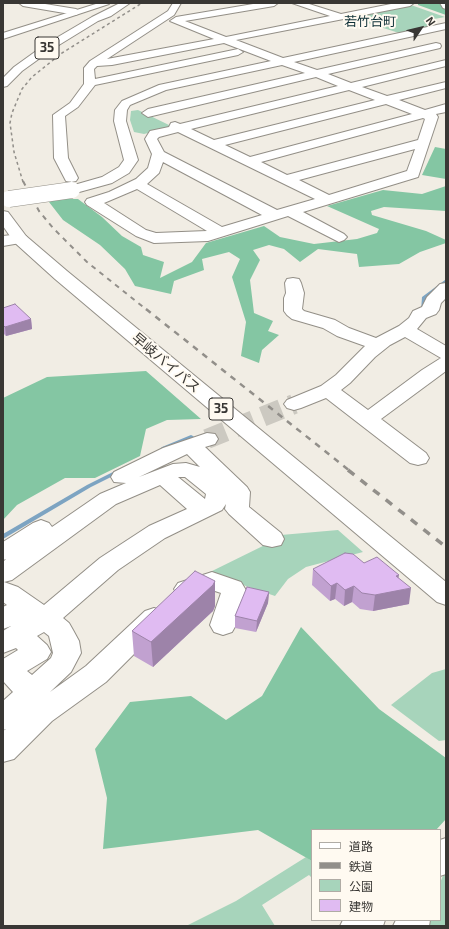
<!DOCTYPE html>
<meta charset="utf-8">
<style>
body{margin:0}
#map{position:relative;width:449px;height:929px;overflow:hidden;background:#f1ede4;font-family:"Exo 2","Noto Sans JP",sans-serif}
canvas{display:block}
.frame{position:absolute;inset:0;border:4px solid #393734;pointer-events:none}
.legend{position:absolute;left:311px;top:829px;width:130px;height:92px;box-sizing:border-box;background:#fffaf1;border:1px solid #b0aca5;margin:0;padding:5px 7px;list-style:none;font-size:12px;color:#393734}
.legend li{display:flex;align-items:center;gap:8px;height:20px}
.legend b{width:20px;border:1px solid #b0aca5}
.north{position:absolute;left:401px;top:8px;width:40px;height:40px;-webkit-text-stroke:3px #fffaf1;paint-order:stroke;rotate:55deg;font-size:11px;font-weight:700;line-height:16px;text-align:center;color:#393734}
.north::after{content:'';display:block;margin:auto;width:14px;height:18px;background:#393734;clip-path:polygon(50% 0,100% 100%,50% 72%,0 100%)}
</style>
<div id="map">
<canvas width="449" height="929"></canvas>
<div class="frame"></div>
<ul class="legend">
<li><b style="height:5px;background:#fff"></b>道路</li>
<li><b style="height:5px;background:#928f8a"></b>鉄道</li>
<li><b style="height:11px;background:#a7d4bb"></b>公園</li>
<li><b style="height:11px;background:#e0bbf2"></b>建物</li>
</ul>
<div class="north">N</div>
</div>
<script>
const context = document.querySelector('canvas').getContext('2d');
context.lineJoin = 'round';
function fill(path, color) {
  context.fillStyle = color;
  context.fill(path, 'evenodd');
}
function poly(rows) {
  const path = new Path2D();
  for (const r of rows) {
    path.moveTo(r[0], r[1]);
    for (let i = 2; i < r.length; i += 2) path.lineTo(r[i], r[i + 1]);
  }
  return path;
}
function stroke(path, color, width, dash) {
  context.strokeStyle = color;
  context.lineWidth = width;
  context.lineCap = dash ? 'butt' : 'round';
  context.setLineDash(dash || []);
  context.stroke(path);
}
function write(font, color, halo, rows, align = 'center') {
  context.font = font + ' "Exo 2","Noto Sans JP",sans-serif';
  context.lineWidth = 4;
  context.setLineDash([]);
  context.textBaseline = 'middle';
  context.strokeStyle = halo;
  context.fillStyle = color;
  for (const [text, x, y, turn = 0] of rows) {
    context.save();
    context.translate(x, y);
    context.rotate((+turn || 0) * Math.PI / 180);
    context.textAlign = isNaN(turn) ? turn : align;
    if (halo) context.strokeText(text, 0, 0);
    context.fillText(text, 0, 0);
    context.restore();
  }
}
const green = poly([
 [411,5,445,17,429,20,428,24,432,27,399,33,349,17],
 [138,110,169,125,169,128,144,134,134,132,130,120,131,111],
 [338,530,363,552,306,567,288,579,275,596,208,573,273,541,281,535],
 [446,669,446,740,439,741,391,705,432,673],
 [306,857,312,861,312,878,309,875,262,905,275,926,186,926,236,901],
 [446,868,446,926,422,926,424,920,440,920,440,883]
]);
const forest = poly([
 [418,3,445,3,446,15,418,5],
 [435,147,446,149,446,179,422,175],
 [446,186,446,211,384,207,371,211,372,215,426,231,446,240,446,243,420,252,399,264,359,267,357,254,318,249,300,262,284,249,269,245,253,250,260,260,250,280,254,313,273,321,268,331,279,335,262,350,259,363,241,356,246,322,232,277,240,259,229,252,202,259,204,270,174,281,171,294,135,286,125,269,100,245,63,220,49,202,57,199,78,199,102,217,122,236,141,247,143,255,164,262,160,278,192,262,206,243,264,226,280,237,314,244,357,239,377,233,379,229,327,206,383,190,422,194],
 [146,371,201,419,167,420,146,429,140,456,95,478,65,478,17,505,3,520,3,398,47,377],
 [301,627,379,709,446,758,446,819,436,830,312,830,312,861,258,830,103,849,107,798,95,749,130,702,191,696,226,720,262,696]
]);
const stream = poly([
 [445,280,446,280,446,283,426,298,425,311,423,312,421,312,421,311,422,297,445,280],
 [191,435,193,436,194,437,193,438,166,449,162,449,161,448,162,447,191,435],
 [119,469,122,471,121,472,91,487,3,539,3,534,87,485,119,469]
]);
const minorTunnel = poly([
 [207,439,294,404]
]);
const minor = poly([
 [19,3,39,3,76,9,81,12,76,15,23,6,19,3],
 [173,3,181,3,174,15,107,59,214,39,170,21,176,17,259,3,278,3,274,6,185,21,226,37,330,16,292,3,306,3,341,14,396,3,414,3,410,6,236,40,283,58,446,23,446,29,294,62,317,70,436,43,440,44,441,46,440,48,328,74,351,83,446,60,446,66,362,87,387,96,446,82,446,88,399,100,425,110,446,104,446,112,436,114,438,117,418,177,303,212,344,234,347,237,344,240,339,242,288,216,208,241,154,243,136,236,87,205,85,202,87,199,109,192,136,179,148,168,152,154,145,139,150,131,169,127,171,123,175,122,180,124,338,86,316,77,148,117,142,113,148,109,305,73,282,65,166,90,130,105,127,110,126,121,138,160,129,173,112,183,72,194,67,193,65,190,67,187,102,177,119,167,124,160,114,121,115,110,122,101,159,85,271,61,224,43,112,65,97,66,94,69,95,79,238,49,243,52,238,55,95,85,78,107,65,116,68,158,78,178,76,181,71,182,66,181,54,158,53,115,70,103,84,84,84,68,90,61,168,11,173,3],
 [349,90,375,100,214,140,191,129,349,90],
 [386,104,412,114,250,157,225,145,386,104],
 [423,118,425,119,418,140,287,175,261,162,423,118],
 [178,132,315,199,277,210,164,152,157,139,159,137,178,132],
 [415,149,407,171,329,195,299,180,415,149],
 [163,162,262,215,222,227,147,184,159,173,163,162],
 [137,189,207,231,156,233,146,230,104,203,137,189],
 [440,3,446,3,446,9,443,8,440,3],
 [20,234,26,236,28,239,26,242,3,246,3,236,20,234],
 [293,278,299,279,301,283,304,293,302,309,304,311,335,320,349,328,376,338,399,326,409,318,413,311,422,307,427,297,440,284,446,283,446,298,441,303,439,310,436,314,426,318,417,329,446,346,446,371,381,419,426,453,429,458,426,463,418,465,410,463,326,398,301,408,294,410,287,408,284,404,287,400,321,386,336,375,365,346,337,336,323,328,292,319,287,315,284,311,284,298,286,293,285,283,287,279,293,278],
 [405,337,441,358,422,370,368,410,341,390,350,383,375,357,390,345,405,337],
 [207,433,215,434,218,439,215,444,205,447,247,487,250,492,249,507,281,533,284,539,281,545,272,547,263,545,229,514,225,509,226,504,222,510,165,538,118,570,63,618,69,623,73,630,79,641,81,653,71,672,50,692,86,666,145,611,154,608,163,611,167,618,163,625,106,682,52,721,14,759,3,762,3,731,6,729,3,730,3,701,13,692,3,681,3,659,18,650,16,648,3,653,3,631,11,626,3,629,3,607,7,605,3,602,3,562,6,559,3,560,3,542,33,523,41,520,49,523,52,527,100,494,126,483,114,482,111,477,114,472,163,448,207,433],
 [187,454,200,467,186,463,173,464,139,477,187,454],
 [178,477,185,477,206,494,205,499,178,477],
 [160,485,187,509,149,526,100,558,44,605,18,587,4,582,12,580,116,504,160,485],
 [44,632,49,636,53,653,51,658,32,675,27,671,47,659,51,652,47,645,37,636,44,632],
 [212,572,241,582,247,592,236,625,232,632,223,635,214,632,210,625,221,593,212,590,187,598,178,595,174,589,178,583,212,572],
 [446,838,446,874,440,876,440,840,446,838],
 [343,920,385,920,383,926,340,926,343,920],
 [396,920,430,920,429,926,393,926,396,920]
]);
const highway = poly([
 [99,3,109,4,3,39,3,33,99,3],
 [120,3,130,3,111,16,98,21,54,48,22,71,7,86,3,87,3,78,14,67,46,44,92,17,120,3],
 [3,211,8,212,26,236,67,271,446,582,446,605,437,602,55,279,14,242,3,226,3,211]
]);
const railFar3 = poly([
 [23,182,14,152,10,123,12,113,22,89,32,77,62,53,142,3]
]);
const railFar2 = poly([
 [23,181,39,211,53,228,87,262,147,310]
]);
const railFar1 = poly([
 [146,309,350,471]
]);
const rail = poly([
 [348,470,446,547]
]);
const minorBridge = poly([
 [9,199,72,190]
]);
const wall = poly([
 [3,308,31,319,32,329,6,336,3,333],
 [364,563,398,578,409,604,373,611,360,609,352,602,344,606,335,599,330,601,312,585,313,569],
 [215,581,215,606,213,611,153,667,134,656,132,631],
 [269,592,268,603,256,632,235,628,235,616]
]);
const shadedWall = poly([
 [31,319,32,329,6,336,5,327],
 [399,575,396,591,411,588,409,604,373,611,375,595,396,576],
 [215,581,215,606,213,611,153,667,151,642],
 [337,583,335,599,330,601,331,586],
 [354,586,352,602,344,606,345,590],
 [269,592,268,603,256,632,257,621]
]);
const building = poly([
 [15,304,31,319,5,327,3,325,3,308,15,304],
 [345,553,353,554,364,563,377,557,399,575,396,576,411,588,375,595,362,593,354,586,345,590,337,583,331,586,313,569,345,553],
 [195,571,215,581,213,585,151,642,132,631,195,571],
 [247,587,269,592,257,621,235,616,247,587]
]);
const farQuarternames = [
 ["若竹台町",370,22]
];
const shields = [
 [47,48,24],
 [221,409,24]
];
const shieldNames = [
 ["35",47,48],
 ["35",221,409]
];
const streetNames = [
 ["早岐バイパス",166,363,40]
];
fill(green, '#a7d4bb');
fill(forest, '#84c6a3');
fill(stream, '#7da4c2');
stroke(minorTunnel, '#ccc9c1', 20, [20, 10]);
stroke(minor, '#938f87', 2);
stroke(highway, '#938f87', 2);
fill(minor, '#fff');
fill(highway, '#fff');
stroke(railFar3, '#928f8a', 1.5, [3, 3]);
stroke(railFar2, '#928f8a', 2, [5, 5]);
stroke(railFar1, '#928f8a', 2.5, [6, 6]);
stroke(rail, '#928f8a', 3.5, [8, 8]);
stroke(minorBridge, '#938f87', 17, []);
stroke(minorBridge, '#fff', 16);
fill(wall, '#c1a1d0');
fill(shadedWall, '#9d83a9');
fill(building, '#e0bbf2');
stroke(building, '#9d83a9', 1);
write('13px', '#0d2f36', '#fffaf1', farQuarternames);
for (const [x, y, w] of shields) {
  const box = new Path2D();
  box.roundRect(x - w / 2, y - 11, w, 22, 3);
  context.fillStyle = '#fffaf1';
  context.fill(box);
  stroke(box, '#393734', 1);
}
write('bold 13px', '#393734', null, shieldNames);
write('14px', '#393734', '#fffaf1', streetNames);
</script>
